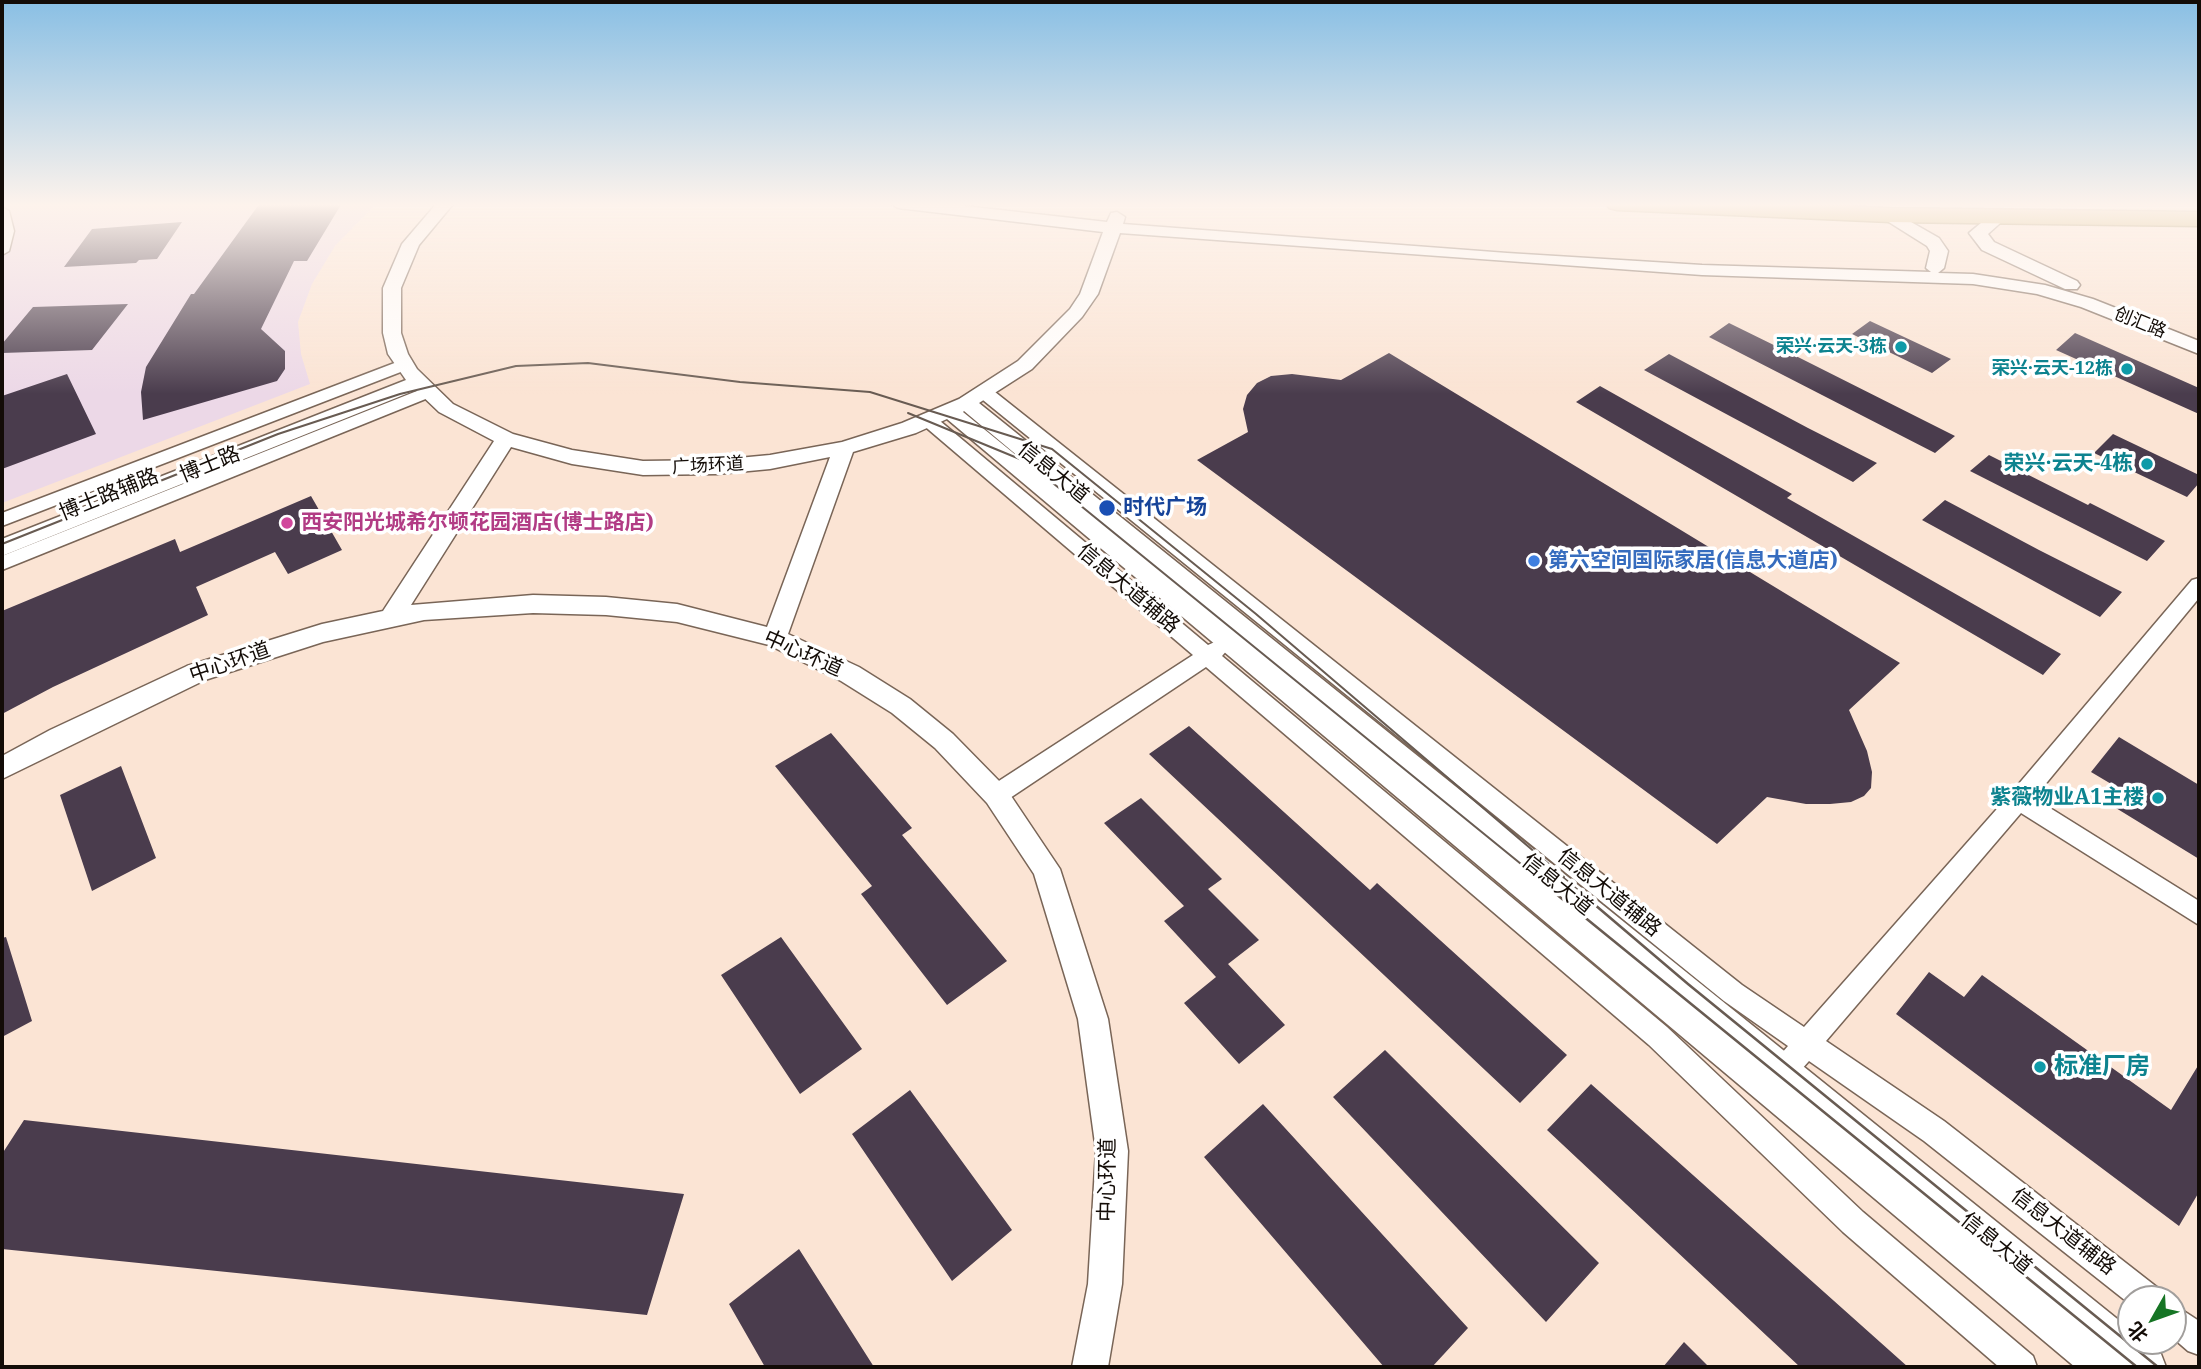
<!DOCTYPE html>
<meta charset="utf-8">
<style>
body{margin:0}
#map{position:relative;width:2201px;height:1369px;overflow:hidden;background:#fbe4d4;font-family:"Noto Serif","Noto Sans SC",serif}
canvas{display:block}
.frame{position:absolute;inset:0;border:4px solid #130c07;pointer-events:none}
.north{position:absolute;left:2117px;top:1285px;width:70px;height:70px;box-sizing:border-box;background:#fff;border:2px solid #a19e9c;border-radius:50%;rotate:230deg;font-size:19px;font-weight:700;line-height:28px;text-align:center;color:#130c07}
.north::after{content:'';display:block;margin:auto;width:24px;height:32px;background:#167525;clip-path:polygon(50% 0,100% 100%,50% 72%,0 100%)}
</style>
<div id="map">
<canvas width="2201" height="1369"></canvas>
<div class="frame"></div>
<div class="north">北</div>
</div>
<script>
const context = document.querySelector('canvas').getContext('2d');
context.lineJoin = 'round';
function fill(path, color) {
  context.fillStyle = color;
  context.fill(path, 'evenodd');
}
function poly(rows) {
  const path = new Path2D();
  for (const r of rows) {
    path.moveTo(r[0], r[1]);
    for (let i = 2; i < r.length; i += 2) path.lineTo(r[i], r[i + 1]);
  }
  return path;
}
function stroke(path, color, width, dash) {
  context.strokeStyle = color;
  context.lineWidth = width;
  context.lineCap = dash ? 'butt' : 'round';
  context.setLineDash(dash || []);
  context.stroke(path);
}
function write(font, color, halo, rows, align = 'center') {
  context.font = font + ' "Noto Serif","Noto Sans SC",serif';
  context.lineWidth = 7;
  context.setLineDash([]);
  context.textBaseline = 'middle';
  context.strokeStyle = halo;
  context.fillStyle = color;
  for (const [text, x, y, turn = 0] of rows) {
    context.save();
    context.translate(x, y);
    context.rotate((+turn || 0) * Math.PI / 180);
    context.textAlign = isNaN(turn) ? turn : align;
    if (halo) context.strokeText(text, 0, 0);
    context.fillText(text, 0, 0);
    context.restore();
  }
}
const commercial = poly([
 [2,203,377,203,335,246,312,284,298,322,301,354,310,384,2,503]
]);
const building = poly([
 [260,203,342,203,307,261,294,261,261,329,285,351,285,369,277,381,143,420,141,392,146,367,191,294,194,294],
 [182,222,157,259,139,260,136,263,64,267,92,229],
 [128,304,92,350,2,353,2,344,33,307],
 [1870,321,1951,359,1932,373,1852,334],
 [1729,323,1788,352,1955,436,1935,453,1709,337],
 [2075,333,2199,388,2199,414,2056,350],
 [1389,353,1900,663,1849,710,1867,751,1872,772,1871,788,1864,796,1851,802,1830,804,1806,804,1767,797,1717,844,1197,460,1248,432,1243,409,1247,395,1257,383,1271,376,1292,374,1341,380],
 [1669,354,1808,428,1877,463,1853,482,1644,370],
 [67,374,96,434,2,469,2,396],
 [1600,386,1792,494,1787,498,2061,654,2043,675,1576,402],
 [2113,434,2199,475,2199,483,2187,497,2094,453],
 [1989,455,2088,505,2090,503,2165,541,2147,561,1970,471],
 [311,496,342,550,288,574,275,552,196,587,208,615,53,687,2,714,2,611,175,539,180,552],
 [1945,500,2039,550,2122,592,2100,617,1922,520],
 [1189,726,1370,890,1377,883,1567,1055,1520,1103,1149,754],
 [831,733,912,828,902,835,1007,961,947,1005,861,894,872,886,775,766],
 [2119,737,2199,785,2199,859,2111,805,2123,791,2091,772],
 [121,766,156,858,92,891,60,795],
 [1141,798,1222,879,1208,889,1259,940,1228,964,1285,1025,1239,1064,1184,1003,1216,977,1164,921,1184,906,1104,823],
 [6,937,32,1021,2,1037,2,938],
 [781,937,862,1049,800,1094,721,975],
 [1929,972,1964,997,1982,975,2171,1110,2199,1064,2199,1192,2179,1226,1896,1014],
 [1385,1050,1599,1263,1546,1322,1333,1097],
 [1591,1084,1908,1367,1800,1367,1547,1130],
 [910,1090,1012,1230,952,1281,852,1134],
 [1263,1104,1468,1328,1432,1367,1384,1367,1204,1157],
 [24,1120,684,1194,647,1315,2,1249,2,1154],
 [799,1249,874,1367,765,1367,729,1304],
 [1684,1342,1709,1367,1663,1367]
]);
const minor = poly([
 [2,207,9,211,14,231,9,251,2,255,2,207],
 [405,359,411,360,413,364,411,368,2,526,2,513,405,359],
 [427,387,435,392,433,396,2,570,2,556,427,387],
 [984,387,990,388,1742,985,1804,1027,2011,793,2192,580,2199,578,2199,598,2034,798,2199,901,2199,925,2021,813,1826,1041,1944,1121,2158,1288,2162,1299,2131,1299,2131,1305,1924,1141,1809,1061,1784,1089,1775,1093,1766,1089,1762,1080,1766,1071,1788,1046,1724,1001,978,396,976,392,978,388,984,387],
 [928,415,934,416,1208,645,1219,640,1226,643,1229,648,1222,656,1667,1027,1863,1212,2033,1356,2037,1367,1999,1367,1843,1232,1649,1045,1206,667,1004,802,996,804,988,802,985,795,988,788,1193,655,922,424,919,420,922,416,928,415],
 [2173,1304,2199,1321,2199,1355,2188,1351,2173,1338,2173,1304]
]);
const tertiary = poly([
 [437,203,454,203,419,245,401,288,401,333,408,354,417,369,453,404,513,434,572,450,643,461,717,460,770,455,842,442,902,423,959,399,1018,361,1070,309,1080,294,1103,232,898,208,890,203,938,203,1107,222,1111,213,1117,212,1125,217,1123,224,1507,253,1702,265,1931,272,1926,268,1930,251,1927,246,1884,219,1882,215,1890,210,1939,238,1948,251,1944,268,1938,273,1973,274,2045,285,2093,299,2199,341,2199,354,2081,307,2037,294,1973,284,1702,275,1120,233,1098,294,1082,317,1032,369,979,403,2131,1330,2131,1341,2144,1341,2161,1354,2166,1367,2075,1367,947,419,916,433,853,452,788,634,859,667,910,699,953,734,1005,787,1060,869,1108,1019,1128,1151,1122,1284,1108,1367,1072,1367,1088,1284,1096,1151,1078,1019,1034,874,987,803,935,748,892,713,841,681,769,645,677,622,606,615,533,613,424,620,323,642,205,680,2,779,2,756,50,730,187,666,322,624,383,611,494,441,439,412,416,390,2,556,2,539,406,380,388,354,383,333,383,288,402,244,437,203],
 [964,411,1049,482,963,412,964,411],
 [511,447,572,464,643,475,717,474,770,469,830,457,767,627,677,604,606,597,533,595,411,605,511,447],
 [1999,212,2007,217,1988,234,1994,242,2077,281,2080,285,2077,289,2065,289,1982,250,1969,233,1993,213,1999,212]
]);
const trunk = poly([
 [1606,203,1762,203,1890,208,2199,212,2199,226,1890,222,1617,210,1609,208,1606,203]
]);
const tramFar1 = poly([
 [908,413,1027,462,1537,877],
 [2,544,278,434,400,394,516,366,588,363,740,382,870,392,1052,449,1256,614,1564,877]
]);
const tram = poly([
 [1534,876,2137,1367],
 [1561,876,1688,984,2158,1367]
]);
const markers = [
 [1901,347,7,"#0f9aa8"],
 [2127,369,7,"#0f9aa8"],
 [2147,464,7,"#0f9aa8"],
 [1107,508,9,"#1a4fb4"],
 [287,523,7,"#d1479c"],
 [1534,561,7,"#3f7fe0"],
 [2158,798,7,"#0f9aa8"],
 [2040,1067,7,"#0f9aa8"]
];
const farStreetnames = [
 ["创汇路",2140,323,22],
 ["广场环道",708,466,-3]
];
const farCulturenames = [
 ["荣兴·云天-3栋",1887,347],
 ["荣兴·云天-12栋",2113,369]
];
const cultureNames = [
 ["荣兴·云天-4栋",2133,464],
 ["紫薇物业A1主楼",2144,798]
];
const streetNames = [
 ["博士路",210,465,-22],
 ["信息大道",1053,473,39],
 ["博士路辅路",109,495,-22],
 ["信息大道辅路",1128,589,40],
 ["中心环道",803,654,24],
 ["中心环道",230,663,-19],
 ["信息大道",1557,885,39],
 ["信息大道辅路",1609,893,39],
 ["中心环道",1108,1180,-89],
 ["信息大道辅路",2063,1232,38],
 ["信息大道",1996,1244,39]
];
const transitNames = [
 ["时代广场",1123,508]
];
const hotelNames = [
 ["西安阳光城希尔顿花园酒店(博士路店)",301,523]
];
const shopNames = [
 ["第六空间国际家居(信息大道店)",1548,561]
];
const nearCulturenames = [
 ["标准厂房",2054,1067]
];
fill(commercial, '#ecd8e7');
fill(building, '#4a3c4d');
stroke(minor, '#796557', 3);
stroke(tertiary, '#796557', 3);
stroke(trunk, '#7a6015', 3);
fill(minor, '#fff');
fill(tertiary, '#fff');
fill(trunk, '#c0a44a');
stroke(tramFar1, '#685b52', 2);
stroke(tram, '#685b52', 2.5);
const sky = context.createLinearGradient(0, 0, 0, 394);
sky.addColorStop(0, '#89bfe4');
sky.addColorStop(0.52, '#fdf3ec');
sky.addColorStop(1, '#fdf3ec00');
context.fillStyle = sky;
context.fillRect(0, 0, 2201, 394);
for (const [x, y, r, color] of markers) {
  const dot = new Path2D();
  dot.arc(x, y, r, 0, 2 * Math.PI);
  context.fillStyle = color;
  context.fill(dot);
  stroke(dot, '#fff', 2.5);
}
write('18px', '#130c07', '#fff', farStreetnames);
write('bold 18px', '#0d838f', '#fff', farCulturenames, 'right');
write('bold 21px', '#0d838f', '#fff', cultureNames, 'right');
write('21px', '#130c07', '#fff', streetNames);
write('bold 21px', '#164399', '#fff', transitNames, 'left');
write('bold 21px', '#b23c85', '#fff', hotelNames, 'left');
write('bold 21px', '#366cbe', '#fff', shopNames, 'left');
write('bold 24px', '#0d838f', '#fff', nearCulturenames, 'left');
</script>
